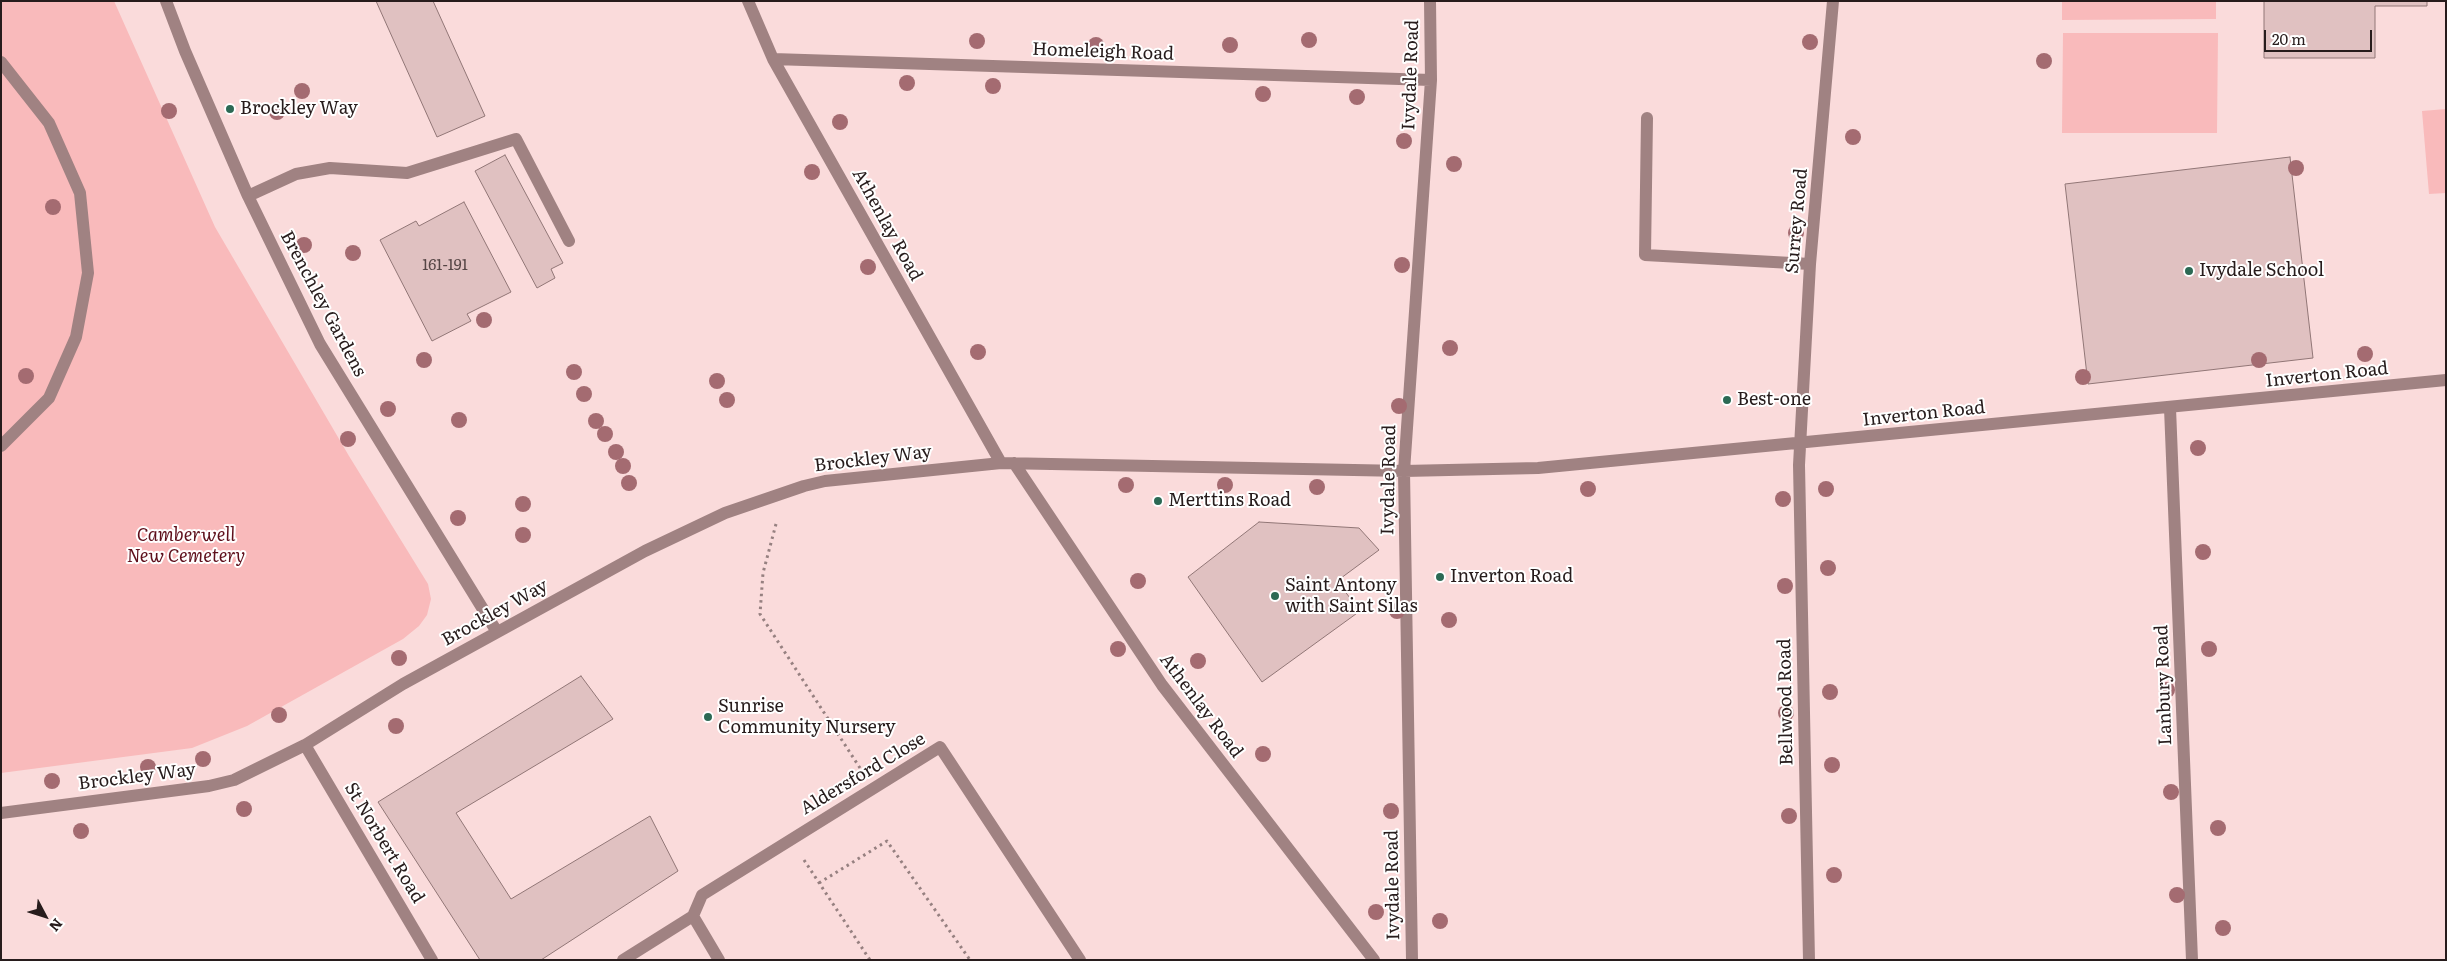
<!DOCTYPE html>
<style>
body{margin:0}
#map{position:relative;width:2447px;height:961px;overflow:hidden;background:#fadbdb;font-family:Literata,serif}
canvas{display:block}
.frame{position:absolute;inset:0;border:2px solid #271c1c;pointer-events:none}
.north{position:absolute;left:20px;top:891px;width:50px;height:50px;-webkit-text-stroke:4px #fff;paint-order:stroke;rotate:130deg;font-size:14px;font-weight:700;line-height:20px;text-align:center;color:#271c1c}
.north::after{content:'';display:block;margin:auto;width:18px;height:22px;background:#271c1c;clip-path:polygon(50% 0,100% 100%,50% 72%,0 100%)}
.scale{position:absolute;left:2264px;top:30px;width:108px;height:22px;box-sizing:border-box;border:2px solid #271c1c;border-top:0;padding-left:6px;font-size:15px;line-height:18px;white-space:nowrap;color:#271c1c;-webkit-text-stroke:4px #fff;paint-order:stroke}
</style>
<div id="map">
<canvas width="2447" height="961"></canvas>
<div class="frame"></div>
<div class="north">N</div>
<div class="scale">20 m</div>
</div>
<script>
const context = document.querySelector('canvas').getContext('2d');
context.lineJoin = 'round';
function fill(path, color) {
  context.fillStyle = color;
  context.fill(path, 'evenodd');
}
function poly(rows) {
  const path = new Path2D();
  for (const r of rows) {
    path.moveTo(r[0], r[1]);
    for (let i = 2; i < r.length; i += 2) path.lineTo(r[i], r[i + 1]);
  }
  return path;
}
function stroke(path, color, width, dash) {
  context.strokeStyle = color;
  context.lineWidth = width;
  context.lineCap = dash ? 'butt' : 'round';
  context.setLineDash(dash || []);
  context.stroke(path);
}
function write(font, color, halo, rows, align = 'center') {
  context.font = font + ' Literata,serif';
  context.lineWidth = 4;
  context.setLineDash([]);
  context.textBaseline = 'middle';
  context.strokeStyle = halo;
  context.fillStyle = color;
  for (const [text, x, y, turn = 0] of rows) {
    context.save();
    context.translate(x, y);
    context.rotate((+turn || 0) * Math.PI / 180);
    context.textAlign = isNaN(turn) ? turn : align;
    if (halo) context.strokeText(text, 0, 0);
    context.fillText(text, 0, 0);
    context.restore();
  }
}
const green = poly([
 [1,1,114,1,215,227,349,456,428,584,431,599,427,615,419,626,403,639,247,726,192,748,1,773],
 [2062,1,2216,1,2216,19,2062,20],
 [2063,33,2218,33,2217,133,2062,133],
 [2446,109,2446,193,2429,194,2422,111]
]);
const building = poly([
 [376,1,433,1,485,116,437,137,376,1],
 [2264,1,2427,1,2427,6,2375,6,2375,58,2264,58,2264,1],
 [505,155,563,263,551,269,555,278,537,288,475,171,505,155],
 [2290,157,2313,358,2088,384,2065,184,2290,157],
 [464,202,511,292,467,314,471,321,432,341,380,240,416,221,419,226,464,202],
 [1259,522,1359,528,1379,550,1337,581,1360,611,1262,682,1188,577,1259,522],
 [581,676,613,719,456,813,511,899,650,816,678,871,541,960,480,960,378,802,581,676]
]);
const path = poly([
 [776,524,763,573,760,614,860,768],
 [804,860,870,960],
 [819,883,887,841,970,960]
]);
const minor = poly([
 [166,1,185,51,248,196,320,344,497,632],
 [748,1,773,59,1001,463],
 [773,59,1431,80],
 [1,62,49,123,80,193,88,273,76,337,49,398,1,446],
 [1647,118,1645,255,1810,264],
 [248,196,296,174,330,168,407,173,516,139,569,241],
 [2170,408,2192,960],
 [1014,463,1162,685,1374,960],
 [305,745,432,960],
 [1,813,209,786,234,780,305,745,403,684,645,551,725,513,804,486,825,481,1001,463,1404,471,1538,468,2446,380],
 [623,960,693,916],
 [719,960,693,916,702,895,940,747,1080,960],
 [1412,960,1404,471,1431,80,1430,1],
 [1809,960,1799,465,1810,264,1833,1]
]);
const trees = [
 [1309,40],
 [977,41],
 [1810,42],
 [1096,45],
 [1230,45],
 [2044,61],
 [907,83],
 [993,86],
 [302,91],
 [1263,94],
 [1357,97],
 [169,111],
 [277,112],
 [840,122],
 [1853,137],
 [1404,141],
 [1454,164],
 [2296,168],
 [812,172],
 [53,207],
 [1796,233],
 [304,245],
 [353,253],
 [1402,265],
 [868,267],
 [484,320],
 [1450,348],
 [978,352],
 [2365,354],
 [424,360],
 [2259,360],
 [574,372],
 [26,376],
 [2083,377],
 [717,381],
 [584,394],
 [727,400],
 [1399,406],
 [388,409],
 [459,420],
 [596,421],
 [605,434],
 [348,439],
 [2198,448],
 [616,452],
 [623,466],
 [629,483],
 [1126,485],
 [1225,485],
 [1317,487],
 [1588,489],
 [1826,489],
 [1783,499],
 [523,504],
 [458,518],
 [523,535],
 [2203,552],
 [1828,568],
 [1138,581],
 [1785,586],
 [1397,611],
 [1449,620],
 [1118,649],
 [2209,649],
 [399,658],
 [1198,661],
 [2167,690],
 [1830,692],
 [1786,713],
 [279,715],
 [396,726],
 [1263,754],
 [203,759],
 [1832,765],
 [148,767],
 [52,781],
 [2171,792],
 [244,809],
 [1391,811],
 [1789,816],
 [2218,828],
 [81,831],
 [1834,875],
 [2177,895],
 [1376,912],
 [1440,921],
 [2223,928]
];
const markers = [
 [230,109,5,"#2c6954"],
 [2189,271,5,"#2c6954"],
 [1727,400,5,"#2c6954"],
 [1158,501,5,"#2c6954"],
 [1440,577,5,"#2c6954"],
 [1275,596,5,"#2c6954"],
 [708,717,5,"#2c6954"]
];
const numberNames = [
 ["161-191",445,266]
];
const streetNames = [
 ["Homeleigh Road",1103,52,2],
 ["Ivydale Road",1411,75,-88],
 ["Surrey Road",1797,221,-85],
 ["Athenlay Road",887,225,61],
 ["Brenchley Gardens",323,304,62],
 ["Inverton Road",2327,375,-6],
 ["Inverton Road",1924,414,-6],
 ["Brockley Way",873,459,-7],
 ["Ivydale Road",1389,480,-89],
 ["Brockley Way",495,613,-29],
 ["Lanbury Road",2164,685,-92],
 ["Bellwood Road",1786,702,-91],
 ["Athenlay Road",1201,706,53],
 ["Aldersford Close",863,774,-31],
 ["Brockley Way",137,777,-7],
 ["St Norbert Road",384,843,59],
 ["Ivydale Road",1393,885,-91]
];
const poiNames = [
 ["Brockley Way",240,109],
 ["Ivydale School",2199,271],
 ["Best-one",1737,400],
 ["Merttins Road",1168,501],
 ["Inverton Road",1450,577],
 ["Saint Antony",1285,586],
 ["with Saint Silas",1285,607],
 ["Sunrise",718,707],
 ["Community Nursery",718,728]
];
const parkNames = [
 ["Camberwell",186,536],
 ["New Cemetery",186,557]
];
fill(green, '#f9babb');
fill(building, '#e0c1c1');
stroke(building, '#917676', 1);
stroke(path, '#968080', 3, [2.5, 4]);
stroke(minor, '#a08282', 12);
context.fillStyle = '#a46b71';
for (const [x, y] of trees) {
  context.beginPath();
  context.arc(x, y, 8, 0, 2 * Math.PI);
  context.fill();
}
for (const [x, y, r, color] of markers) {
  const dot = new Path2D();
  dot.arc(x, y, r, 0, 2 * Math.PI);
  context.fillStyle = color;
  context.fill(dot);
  stroke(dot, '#fff', 2);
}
write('15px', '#554545', null, numberNames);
write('18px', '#271c1c', '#fff', streetNames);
write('18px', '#271c1c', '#fff', poiNames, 'left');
write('italic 18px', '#5e0f1b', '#fff', parkNames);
</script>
